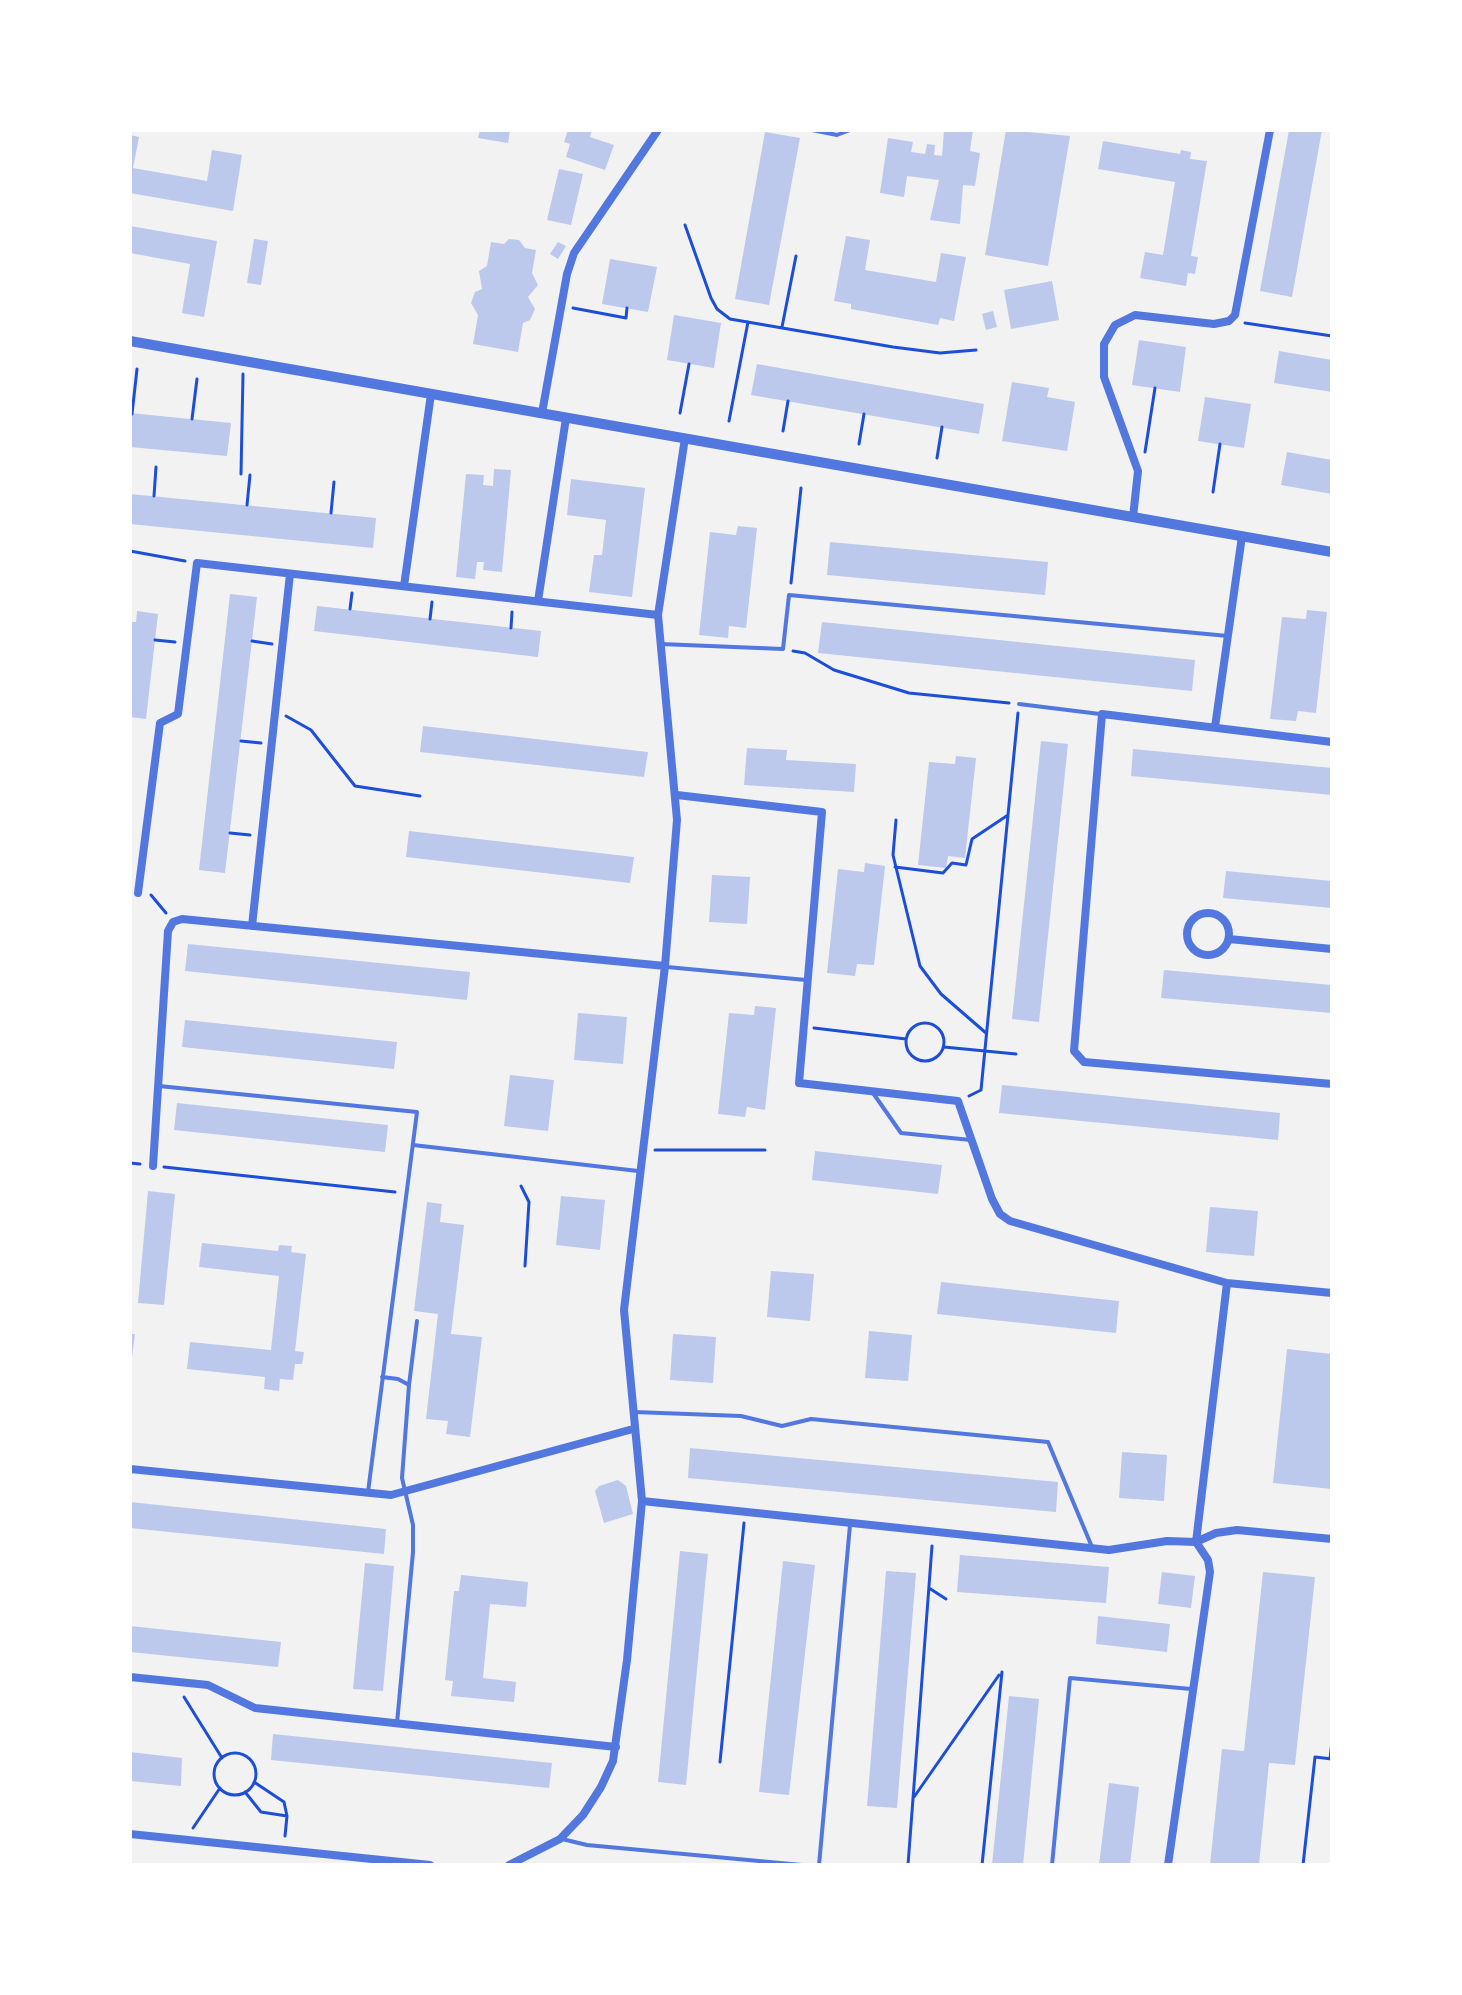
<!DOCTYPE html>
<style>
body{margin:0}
#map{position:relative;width:1462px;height:1995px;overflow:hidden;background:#f2f2f2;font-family:Karla,sans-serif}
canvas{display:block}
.frame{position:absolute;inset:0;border:132px solid #fff;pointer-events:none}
</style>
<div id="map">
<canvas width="1462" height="1995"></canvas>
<div class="frame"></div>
</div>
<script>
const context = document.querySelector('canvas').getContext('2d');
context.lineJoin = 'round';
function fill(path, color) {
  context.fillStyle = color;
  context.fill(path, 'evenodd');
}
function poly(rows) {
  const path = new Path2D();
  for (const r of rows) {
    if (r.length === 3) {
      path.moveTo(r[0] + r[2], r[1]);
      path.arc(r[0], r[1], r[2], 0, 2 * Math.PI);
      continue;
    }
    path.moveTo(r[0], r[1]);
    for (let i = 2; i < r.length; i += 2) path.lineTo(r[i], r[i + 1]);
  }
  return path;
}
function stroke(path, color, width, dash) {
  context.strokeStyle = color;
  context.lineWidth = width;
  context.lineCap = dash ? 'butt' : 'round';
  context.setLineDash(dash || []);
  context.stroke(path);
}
const building = poly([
 [480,130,510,130,508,143,478,138],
 [568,130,592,130,590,137,614,145,605,170,566,157,570,144,564,142],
 [944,130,973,130,970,151,980,153,975,186,963,185,960,224,930,220,939,180,907,176,904,197,880,193,888,138,913,142,911,152,925,154,927,144,935,145,934,155,942,156],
 [1006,130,1070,136,1048,266,985,255],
 [1289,130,1322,130,1292,297,1260,291],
 [765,132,800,138,769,305,735,299],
 [130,135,139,137,133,168,207,181,212,150,242,155,233,211,130,193],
 [1103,141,1180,154,1181,150,1191,152,1190,159,1207,161,1191,256,1198,257,1195,274,1188,273,1186,286,1140,278,1145,252,1163,255,1175,182,1098,169],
 [559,169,583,174,571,225,547,220],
 [130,226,217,241,204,317,182,313,190,264,130,253],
 [846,236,870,240,865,270,936,282,941,253,966,257,954,321,940,318,938,325,851,309,851,304,834,301],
 [254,239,268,241,261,285,247,283],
 [509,239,519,240,525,248,536,250,532,273,538,285,528,297,535,309,530,320,523,323,518,352,473,344,478,315,471,303,475,292,482,289,479,271,487,266,491,242,504,244],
 [558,242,566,246,558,259,550,254],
 [610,259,657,267,648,312,602,304],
 [1052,281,1059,320,1011,329,1004,290],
 [993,311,997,327,986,330,982,314],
 [674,315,721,323,714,368,667,360],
 [1139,340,1186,347,1180,392,1132,385],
 [1279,351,1332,360,1332,392,1274,383],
 [757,364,984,404,979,434,751,395],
 [1012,382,1049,388,1047,397,1075,402,1067,451,1002,441],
 [1205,397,1251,404,1244,448,1198,441],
 [130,413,231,423,227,456,130,447],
 [1287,452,1332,460,1332,494,1281,485],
 [494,469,511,470,502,572,483,570,484,562,477,562,475,579,456,577,466,474,484,475,483,485,493,486],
 [571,479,645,488,632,597,589,592,594,555,602,555,606,520,567,515],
 [130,494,376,518,373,548,130,524],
 [738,526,757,528,746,628,729,626,728,638,699,635,710,532,736,535],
 [830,542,1048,562,1045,595,827,575],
 [230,594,257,597,225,873,199,870],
 [317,606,541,631,538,657,314,631],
 [1307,610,1327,612,1316,713,1298,711,1296,721,1270,719,1282,617,1306,619],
 [137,611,158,614,146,719,130,717,130,622,136,622],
 [822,622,1195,660,1192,691,818,653],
 [423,726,648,752,644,777,420,752],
 [1041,741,1068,744,1039,1022,1012,1019],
 [747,748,787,750,786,760,856,764,854,792,744,785],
 [1133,749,1332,768,1332,795,1131,776],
 [956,756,976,758,965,858,948,856,946,868,918,865,929,762,955,764],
 [409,831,634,857,630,883,406,857],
 [865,863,885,866,874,965,857,964,855,976,827,973,838,869,864,872],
 [1226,871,1332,881,1332,908,1223,898],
 [712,875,750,877,747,924,709,922],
 [188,944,470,972,467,1000,185,971],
 [1164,970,1332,985,1332,1013,1161,998],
 [755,1006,776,1008,765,1110,747,1107,745,1117,718,1114,729,1013,754,1015],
 [578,1013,627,1017,623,1064,574,1060],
 [185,1020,397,1042,394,1069,182,1047],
 [510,1075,554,1080,548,1131,504,1126],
 [1002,1085,1280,1113,1278,1140,999,1113],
 [177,1103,388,1125,385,1152,174,1130],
 [815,1151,942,1165,938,1194,812,1180],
 [148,1191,175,1194,164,1305,138,1303],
 [561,1196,605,1200,600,1250,556,1245],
 [427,1202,442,1204,440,1222,464,1225,451,1334,482,1337,470,1437,446,1434,448,1421,426,1419,438,1314,414,1311],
 [1210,1207,1258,1211,1254,1256,1206,1252],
 [202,1243,278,1251,279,1245,292,1246,291,1252,306,1254,295,1351,304,1352,302,1364,295,1364,293,1380,280,1379,279,1391,264,1389,265,1377,187,1369,190,1342,271,1350,279,1276,199,1267],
 [771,1271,814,1274,810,1321,767,1317],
 [941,1282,1119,1301,1116,1333,937,1314],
 [869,1331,912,1335,908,1381,865,1378],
 [130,1334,135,1334,132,1357,130,1357],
 [673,1334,716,1337,713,1383,670,1380],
 [1287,1349,1332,1354,1332,1489,1273,1483],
 [690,1448,1058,1482,1056,1512,688,1478],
 [1122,1452,1167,1455,1164,1501,1119,1498],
 [618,1480,626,1486,633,1514,604,1523,595,1491,599,1486],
 [130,1502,386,1529,384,1554,130,1528],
 [680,1551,708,1554,686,1785,658,1782],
 [960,1555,1109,1567,1106,1603,957,1592],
 [783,1561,815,1565,789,1795,759,1792],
 [365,1563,394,1566,383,1691,353,1689],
 [886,1571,916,1573,897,1808,867,1806],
 [1162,1572,1195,1576,1191,1608,1158,1604],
 [1263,1572,1315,1577,1295,1765,1269,1763,1259,1865,1210,1865,1222,1749,1244,1751],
 [461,1575,528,1582,526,1607,490,1604,483,1678,516,1682,514,1702,451,1696,453,1681,445,1680,454,1591,459,1591],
 [1098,1616,1170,1624,1167,1652,1096,1644],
 [130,1626,281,1642,278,1667,130,1652],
 [1009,1696,1039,1699,1023,1865,992,1865],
 [273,1734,552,1763,549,1788,271,1760],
 [130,1752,182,1758,181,1786,130,1781],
 [1109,1783,1139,1787,1130,1865,1099,1865]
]);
const path = poly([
 [685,225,711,298,717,309,730,319,893,347,940,353,976,350],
 [573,308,626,318,627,308],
 [1245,323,1332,336],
 [782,327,796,256],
 [680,413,689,364],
 [132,414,137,369],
 [192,419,197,379],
 [729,421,748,322],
 [783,431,788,401],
 [859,444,864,414],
 [1145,452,1155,388],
 [937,458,942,427],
 [241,474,243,374],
 [1213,492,1220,444],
 [154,496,156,467],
 [247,505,250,475],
 [331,513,334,482],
 [130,551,185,561],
 [791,583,801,488],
 [350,609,352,593],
 [430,619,432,602],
 [511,628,512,612],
 [155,640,175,642],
 [252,641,272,644],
 [793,651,805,653,834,670,909,693,1009,703],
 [286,716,311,730,355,786,420,796],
 [241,741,261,743],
 [896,820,893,855,920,966,941,994,986,1033],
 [230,833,250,835],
 [895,867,943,873,952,863,966,865,972,839,1008,815],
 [151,895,166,913],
 [925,1042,19],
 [814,1028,906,1039],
 [944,1047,1016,1054],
 [969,1096,981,1090,1018,713],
 [655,1150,765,1150],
 [130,1163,140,1164],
 [164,1167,395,1192],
 [521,1186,529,1202,525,1266],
 [929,1588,946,1599],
 [184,1697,222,1758],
 [235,1774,21],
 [1330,1759,1332,1741],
 [720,1762,744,1523],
 [254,1782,284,1802,287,1816],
 [245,1792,261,1812,287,1816,285,1836],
 [914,1797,999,1675],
 [193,1828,220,1788],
 [908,1865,932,1546],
 [982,1865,1002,1672],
 [1303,1865,1315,1757,1332,1759]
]);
const service = poly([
 [812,130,837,135,850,130],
 [661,644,783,649,789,595,1228,636],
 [1019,704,1100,714],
 [667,967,806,980],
 [159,1086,417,1112,368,1492],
 [873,1093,901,1133,971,1140],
 [413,1145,638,1171],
 [382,1377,398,1379,409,1385,402,1478,413,1525,413,1552,397,1723],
 [409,1385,417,1321],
 [634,1412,741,1416,782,1426,811,1419,1048,1442,1092,1547],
 [562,1839,587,1845,802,1865],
 [819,1865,850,1525],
 [1052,1865,1070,1678,1191,1689]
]);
const minor = poly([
 [542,413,567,274,574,253,658,130],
 [1133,517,1138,471,1104,377,1104,344,1115,325,1135,315,1214,324,1229,321,1235,315,1270,130],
 [404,586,431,394],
 [538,601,566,418],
 [1215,727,1242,536],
 [1332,742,1102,714,1074,1051,1084,1062,1332,1084],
 [677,795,822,812,799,1083,958,1101,992,1199,1000,1214,1010,1221,1227,1283,1332,1293],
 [138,893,160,723,178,714,197,563,658,615],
 [1208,934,21],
 [252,926,290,574],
 [1229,939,1332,949],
 [153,1166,168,931,173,922,182,919,665,966],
 [130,1469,391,1495,633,1429],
 [642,1501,1109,1550,1167,1541,1196,1542,1216,1533,1237,1530,1332,1539],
 [1196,1542,1227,1283],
 [130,1677,208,1685,255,1708,616,1747],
 [130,1834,430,1865],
 [509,1865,560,1839,583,1815,601,1787,613,1761,627,1660,642,1501,624,1310,665,966,677,820,658,615,685,438],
 [1168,1865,1210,1572,1208,1560,1196,1542]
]);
const tertiary = poly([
 [130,341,1332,552]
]);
fill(building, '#bdc9ec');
stroke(path, '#1d4ed8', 3);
stroke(service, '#5277de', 4);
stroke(minor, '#5277de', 8);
stroke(tertiary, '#5277de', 10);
</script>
